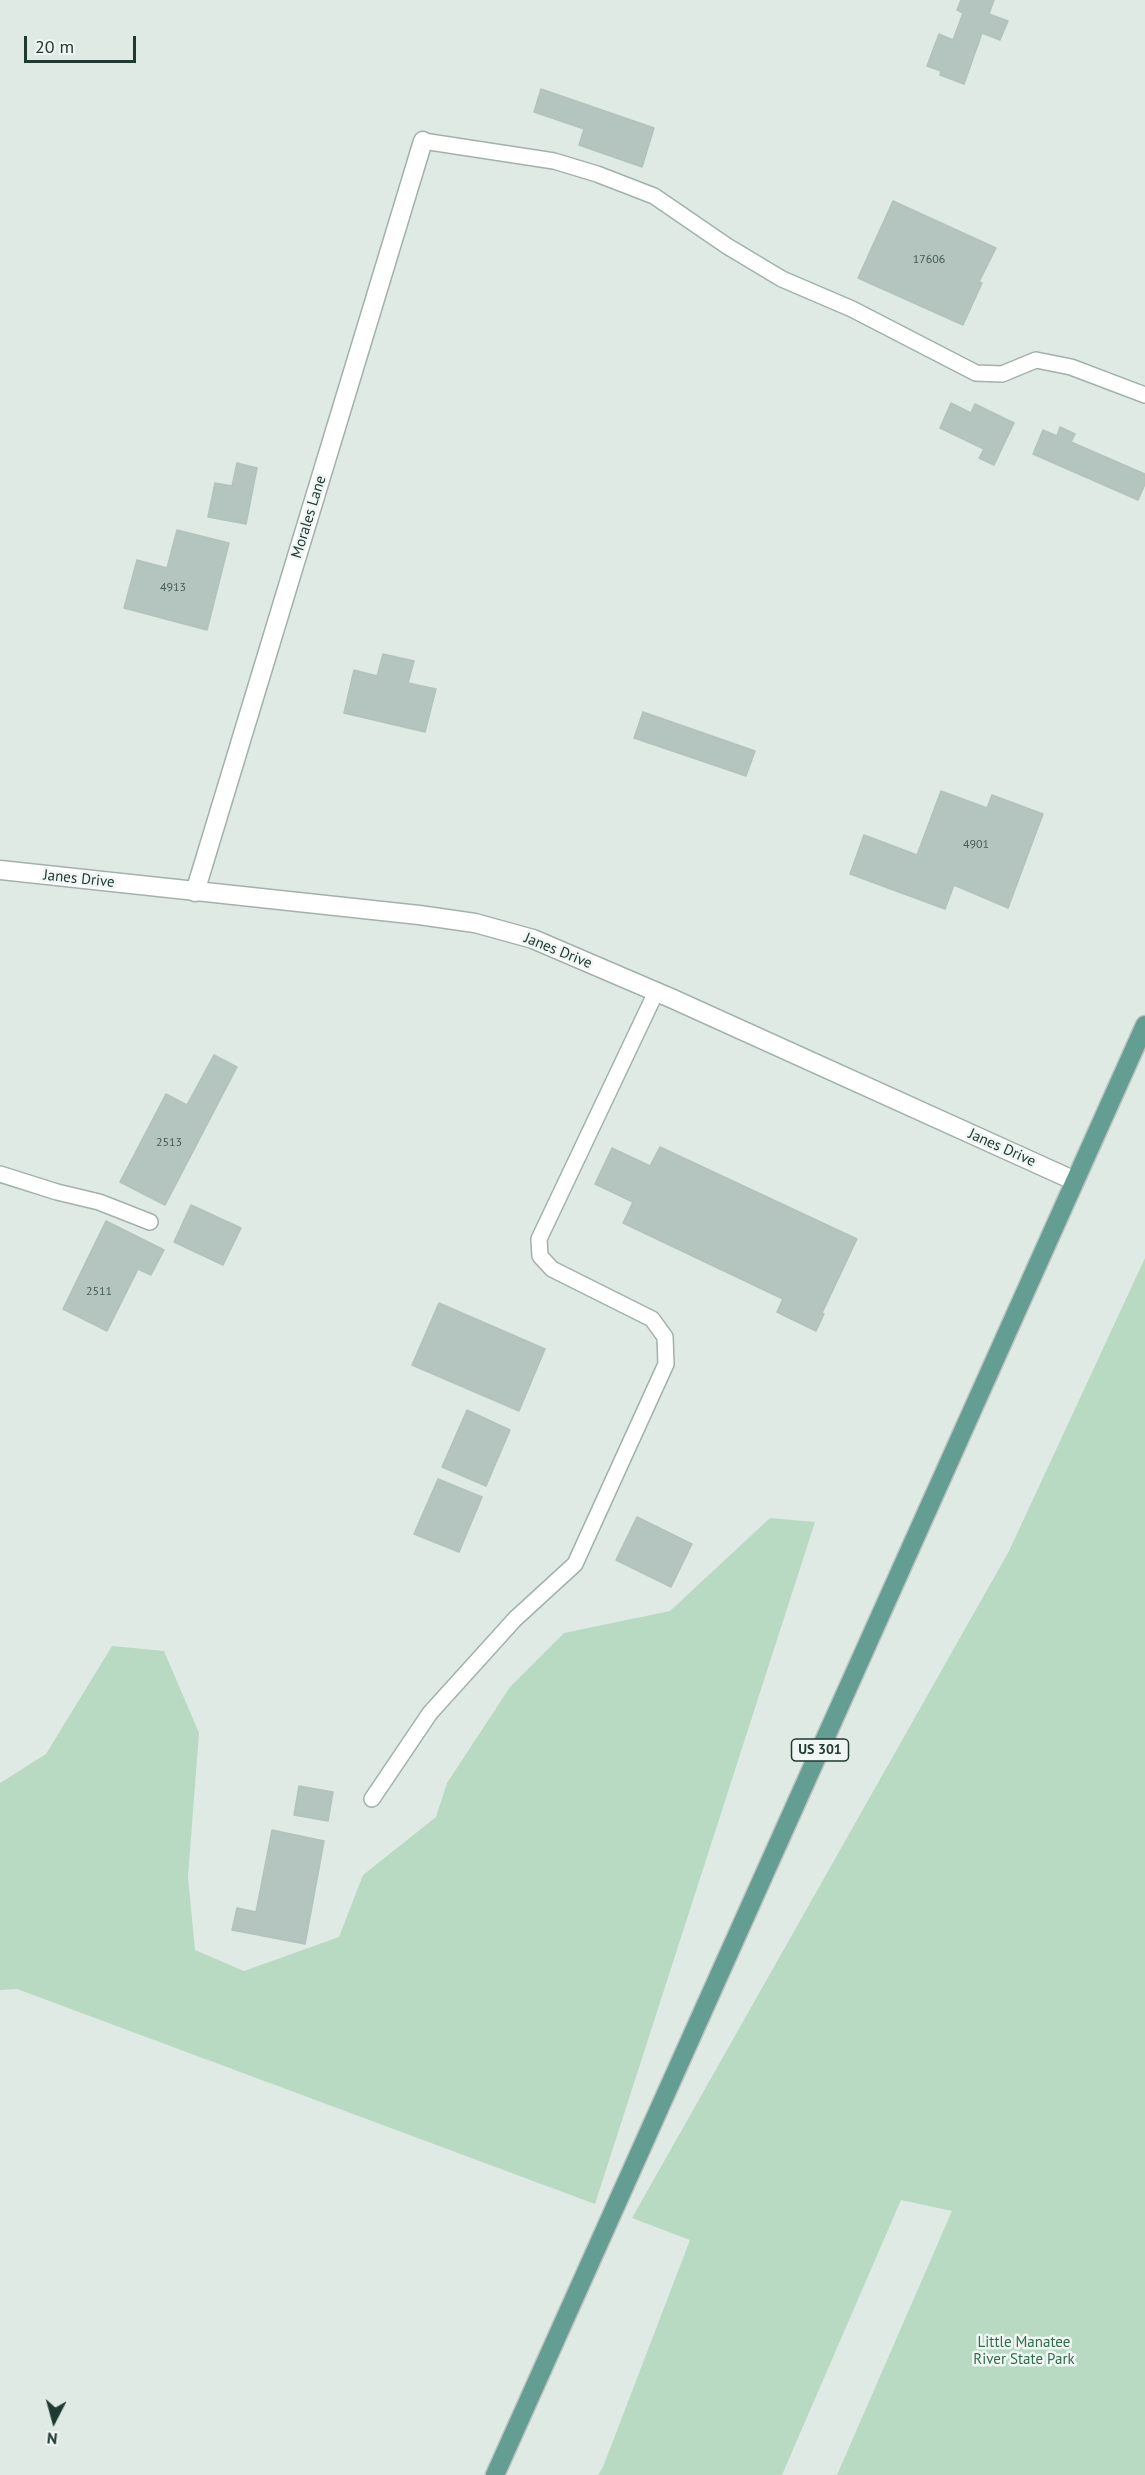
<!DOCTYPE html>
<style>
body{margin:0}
#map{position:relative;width:1145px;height:2475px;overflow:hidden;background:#dfeae5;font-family:"PT Sans",sans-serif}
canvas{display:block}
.north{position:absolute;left:24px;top:2391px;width:60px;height:60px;-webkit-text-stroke:4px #eff6f3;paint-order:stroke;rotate:186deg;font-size:16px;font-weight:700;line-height:24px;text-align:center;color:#203933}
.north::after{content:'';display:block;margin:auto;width:21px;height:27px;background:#203933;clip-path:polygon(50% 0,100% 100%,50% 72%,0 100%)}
.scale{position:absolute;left:24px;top:36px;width:112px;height:27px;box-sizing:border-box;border:3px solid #203933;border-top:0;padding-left:8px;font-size:18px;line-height:21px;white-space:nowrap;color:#203933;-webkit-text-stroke:4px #eff6f3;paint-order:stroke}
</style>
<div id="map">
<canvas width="1145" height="2475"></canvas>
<div class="north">N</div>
<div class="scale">20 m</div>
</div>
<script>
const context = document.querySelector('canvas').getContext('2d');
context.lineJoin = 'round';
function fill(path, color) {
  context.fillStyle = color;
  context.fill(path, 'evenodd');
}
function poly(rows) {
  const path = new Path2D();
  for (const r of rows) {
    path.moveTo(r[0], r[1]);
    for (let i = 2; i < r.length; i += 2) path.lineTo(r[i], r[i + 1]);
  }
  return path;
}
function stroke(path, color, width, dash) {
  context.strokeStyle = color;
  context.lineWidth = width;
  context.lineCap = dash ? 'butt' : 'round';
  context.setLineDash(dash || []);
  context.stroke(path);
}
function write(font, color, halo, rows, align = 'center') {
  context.font = font + ' "PT Sans",sans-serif';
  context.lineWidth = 5;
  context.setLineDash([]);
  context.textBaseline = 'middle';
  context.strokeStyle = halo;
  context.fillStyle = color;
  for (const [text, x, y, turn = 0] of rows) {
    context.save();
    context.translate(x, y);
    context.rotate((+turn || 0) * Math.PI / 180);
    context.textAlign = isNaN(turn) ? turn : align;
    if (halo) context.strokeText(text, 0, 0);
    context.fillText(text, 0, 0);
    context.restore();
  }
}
const green = poly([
 [1145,1258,1145,2475,837,2475,952,2211,901,2200,782,2475,598,2475,603,2467,690,2240,632,2218,1009,1551],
 [770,1518,815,1522,595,2204,17,1989,0,1990,0,1783,46,1754,112,1646,164,1651,199,1733,188,1877,195,1950,244,1971,339,1937,363,1875,436,1817,447,1783,510,1687,564,1633,670,1611]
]);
const building = poly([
 [961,0,994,0,989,14,1008,21,1000,40,982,33,964,84,940,75,941,71,927,66,939,34,953,40,963,13,957,10,961,0],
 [541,89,654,128,642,167,579,145,584,129,534,112,541,89],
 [893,201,996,248,979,282,982,283,963,325,858,278,893,201],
 [951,403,971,413,975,404,1014,423,994,465,979,458,984,449,940,428,951,403],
 [1060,427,1075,434,1071,442,1145,474,1145,484,1138,500,1033,454,1043,430,1057,436,1060,427],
 [237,463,257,468,246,524,208,517,215,483,232,486,237,463],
 [177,530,229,543,207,630,124,608,137,560,167,568,177,530],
 [383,654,414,661,408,683,436,689,425,732,344,713,354,670,377,676,383,654],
 [643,712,755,751,746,776,634,738,643,712],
 [941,791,987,808,992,795,1043,814,1008,908,954,885,945,909,850,874,864,835,917,855,941,791],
 [214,1055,237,1067,165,1205,120,1182,166,1094,187,1105,214,1055],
 [660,1147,857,1239,822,1313,824,1314,816,1331,777,1312,783,1299,623,1223,633,1202,595,1184,612,1148,650,1166,660,1147],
 [191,1205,241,1228,223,1265,174,1242,191,1205],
 [106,1221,164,1250,151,1275,138,1269,107,1331,63,1309,106,1221],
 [439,1303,545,1349,519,1411,412,1365,439,1303],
 [467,1410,510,1430,486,1486,442,1467,467,1410],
 [438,1479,482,1497,459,1552,414,1534,438,1479],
 [637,1517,692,1544,671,1587,616,1560,637,1517],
 [299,1786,333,1792,328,1821,294,1815,299,1786],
 [272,1830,324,1841,305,1944,232,1930,237,1908,256,1912,272,1830]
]);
const service = poly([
 [423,141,554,161,597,174,654,196,727,246,782,279,852,309,976,373,1002,374,1036,360,1071,367,1145,395],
 [0,1174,57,1192,99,1202,150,1222],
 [372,1799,430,1713,515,1619,575,1564,666,1364,665,1337,652,1319,552,1269,540,1256,539,1239,656,992]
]);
const minor = poly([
 [0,870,419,915,475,923,533,939,673,999,1075,1181],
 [195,892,423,141]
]);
const primary = poly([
 [495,2475,1145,1025]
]);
const numberNames = [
 ["17606",929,260],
 ["4913",173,588],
 ["4901",976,845],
 ["2513",169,1143],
 ["2511",99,1292]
];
const shields = [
 [820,1750,57]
];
const shieldNames = [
 ["US 301",820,1750]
];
const streetNames = [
 ["Morales Lane",309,517,-73],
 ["Janes Drive",79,879,6],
 ["Janes Drive",558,951,22],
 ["Janes Drive",1002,1148,24]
];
const parkNames = [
 ["Little Manatee",1024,2343],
 ["River State Park",1024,2360]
];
fill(green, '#b8dac3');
fill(building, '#b4c4be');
stroke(building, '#b1c3bc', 1.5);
stroke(service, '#a2b1ac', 18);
stroke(minor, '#a2b1ac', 21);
stroke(primary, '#bcc4c2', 21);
stroke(service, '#fff', 15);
stroke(minor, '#fff', 18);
stroke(primary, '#649e92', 18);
write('12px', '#455c56', null, numberNames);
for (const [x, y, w] of shields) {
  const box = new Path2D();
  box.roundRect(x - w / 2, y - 11, w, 22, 4.5);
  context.fillStyle = '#eff6f3';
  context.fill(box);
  stroke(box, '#203933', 1.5);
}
write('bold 14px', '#203933', null, shieldNames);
write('15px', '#203933', '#eff6f3', streetNames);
write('15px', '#2c6e48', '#eff6f3', parkNames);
</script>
